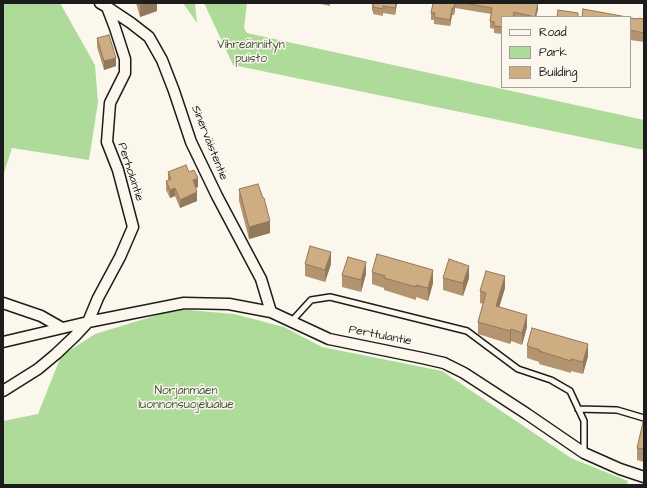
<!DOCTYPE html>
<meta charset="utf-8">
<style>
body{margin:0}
#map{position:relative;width:647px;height:488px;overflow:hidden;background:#fbf7ec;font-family:"Architects Daughter",sans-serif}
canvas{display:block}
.frame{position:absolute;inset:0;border:4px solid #1c1c1c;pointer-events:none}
.legend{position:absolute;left:501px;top:16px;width:130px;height:72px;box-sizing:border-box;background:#fbf7ec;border:1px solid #a29f99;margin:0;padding:5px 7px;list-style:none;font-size:12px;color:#1c1c1c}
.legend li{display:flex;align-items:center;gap:8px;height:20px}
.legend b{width:20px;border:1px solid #a29f99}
</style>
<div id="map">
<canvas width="647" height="488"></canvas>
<div class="frame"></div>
<ul class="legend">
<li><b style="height:5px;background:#fbf7ec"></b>Road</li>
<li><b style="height:11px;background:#aedb9a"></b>Park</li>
<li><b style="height:11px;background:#cfad82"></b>Building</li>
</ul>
</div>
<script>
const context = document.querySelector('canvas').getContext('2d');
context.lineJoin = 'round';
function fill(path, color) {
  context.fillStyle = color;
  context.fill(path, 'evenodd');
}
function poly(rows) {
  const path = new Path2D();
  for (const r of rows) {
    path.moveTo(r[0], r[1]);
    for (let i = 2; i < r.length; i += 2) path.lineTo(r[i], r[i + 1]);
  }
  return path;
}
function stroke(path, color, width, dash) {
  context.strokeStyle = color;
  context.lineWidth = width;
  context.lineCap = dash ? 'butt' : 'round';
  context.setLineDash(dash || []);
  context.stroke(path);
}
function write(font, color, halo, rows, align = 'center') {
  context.font = font + ' "Architects Daughter",sans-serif';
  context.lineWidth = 3;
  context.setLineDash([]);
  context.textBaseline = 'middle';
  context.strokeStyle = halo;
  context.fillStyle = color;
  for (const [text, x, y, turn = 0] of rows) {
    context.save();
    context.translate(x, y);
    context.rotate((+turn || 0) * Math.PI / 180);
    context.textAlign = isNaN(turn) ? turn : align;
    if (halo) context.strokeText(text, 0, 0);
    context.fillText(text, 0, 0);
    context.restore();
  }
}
const green = poly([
 [3,3,60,3,95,65,98,102,89,160,12,148,3,176],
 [183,3,195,3,197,23],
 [204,3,247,3,244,28,247,33,644,120,644,150,233,65],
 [177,309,234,314,284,327,322,347,442,371,571,458,628,481,627,485,3,485,3,421,38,414,61,356,95,334]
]);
const service = poly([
 [291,322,311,300,330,297,467,331,518,369,551,380,570,391,584,421,584,453],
 [578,409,617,410,644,418]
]);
const minor = poly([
 [100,3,107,7,131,23,149,37,162,60,174,91,191,142,217,196,261,279,271,312],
 [3,303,41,316,62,328],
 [3,342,88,322,184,303,229,304,271,312,329,339,422,358,444,363,464,373,527,414,584,453,620,469,644,477],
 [3,391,38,369,56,354,75,336,88,322,98,298,120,257,133,227,118,170,107,142,110,103,125,73,125,59,115,28,107,7,107,3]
]);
const wall = poly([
 [136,3,157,3,157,11,140,17],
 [316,3,330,3,330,6],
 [372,3,397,3,395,15,383,13,383,16,373,14,373,11,372,11],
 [428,3,517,3,538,9,536,17,502,17,502,34,494,33,494,29,490,28,490,21,491,14,455,8,454,15,452,15,450,26,434,24,434,20,431,20,431,13,433,4],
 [630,18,639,19,644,19,644,42,630,40],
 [97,38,116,66,104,70,97,47],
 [168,172,189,172,198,187,195,188,197,201,180,208,175,196,170,198,166,190,166,181,168,180],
 [239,189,263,198,270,233,249,239,239,201],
 [305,264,331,264,325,282,305,276],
 [372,272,433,283,428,301,416,297,416,300,384,290,384,288,372,284],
 [366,274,361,292,342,287,342,275],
 [443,278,469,278,463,296,443,290],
 [505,288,499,307,527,327,522,345,511,341,510,344,478,334,478,322,483,304,480,303,480,291],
 [527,346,588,356,583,374,571,371,571,373,539,364,539,362,527,358],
 [644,418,644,462,637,460,637,448]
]);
const shadedWall = poly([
 [145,3,157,3,157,11,140,17,140,5],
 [396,3,397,3,395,15,395,8],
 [455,3,455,8,454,15,454,8],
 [538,3,538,9,536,17,535,17],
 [452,8,452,15,450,26,450,20],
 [116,58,116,66,104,70,104,61],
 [198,178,198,187,193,189,193,180],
 [175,188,175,196,170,198,170,190],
 [197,192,197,201,180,208,180,200],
 [270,221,270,233,249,239,249,227],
 [331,252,331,264,325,282,325,270],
 [366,262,366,274,361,292,361,280],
 [469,266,469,278,463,296,463,283],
 [433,270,433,283,428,301,428,288],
 [505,276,505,288,496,318,496,306],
 [527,315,527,327,522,345,522,333],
 [511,329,511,341,510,344,510,331],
 [588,344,588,356,583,374,583,362]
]);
const building = poly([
 [372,3,396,3,395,8,383,6,383,9,373,7,374,5,372,4,372,3],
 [433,3,455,3,454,8,452,8,450,20,434,17,435,13,431,13,433,3],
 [464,3,517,3,521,4,521,3,538,3,535,17,514,12,513,17,502,17,502,27,494,26,494,22,490,21,492,8,464,3],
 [583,9,627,17,582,17,583,9],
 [558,10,578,13,578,17,557,17,558,10],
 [630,18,639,19,639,18,644,19,644,33,630,30,630,18],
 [109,35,116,58,104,61,97,38,109,35],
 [186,165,189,172,194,170,198,178,193,180,197,192,180,200,175,188,170,190,166,181,171,179,168,172,186,165],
 [258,184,263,198,264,198,270,221,249,227,239,189,258,184],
 [310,246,331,252,325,270,305,264,310,246],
 [377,254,433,270,428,288,416,285,416,287,384,278,385,276,372,272,377,254],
 [348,257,366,262,361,280,342,275,348,257],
 [449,259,469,266,463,283,443,278,449,259],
 [486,271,505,276,496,306,527,315,522,333,511,329,510,331,478,322,486,293,480,291,486,271],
 [532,328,588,344,583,362,571,359,571,361,539,351,540,350,527,346,532,328],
 [644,418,644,449,637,448,644,418]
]);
const parkNames = [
 ["Vihreänniityn",251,45],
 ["puisto",251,59],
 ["Norjanmäen",186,391],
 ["luonnonsuojelualue",186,405]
];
const streetNames = [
 ["Sinerväistentie",209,143,68],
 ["Perholantie",130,172,72],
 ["Perttulantie",380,336,11]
];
fill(green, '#aedb9a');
stroke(service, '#1c1c1c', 8);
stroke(minor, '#1c1c1c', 13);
stroke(service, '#fbf7ec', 5);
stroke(minor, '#fbf7ec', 10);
fill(wall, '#b29570');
fill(shadedWall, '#91795b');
fill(building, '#cfad82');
stroke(building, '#91795b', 1);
write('12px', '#485542', '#fbf7ec', parkNames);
write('12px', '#1c1c1c', '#fbf7ec', streetNames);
</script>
